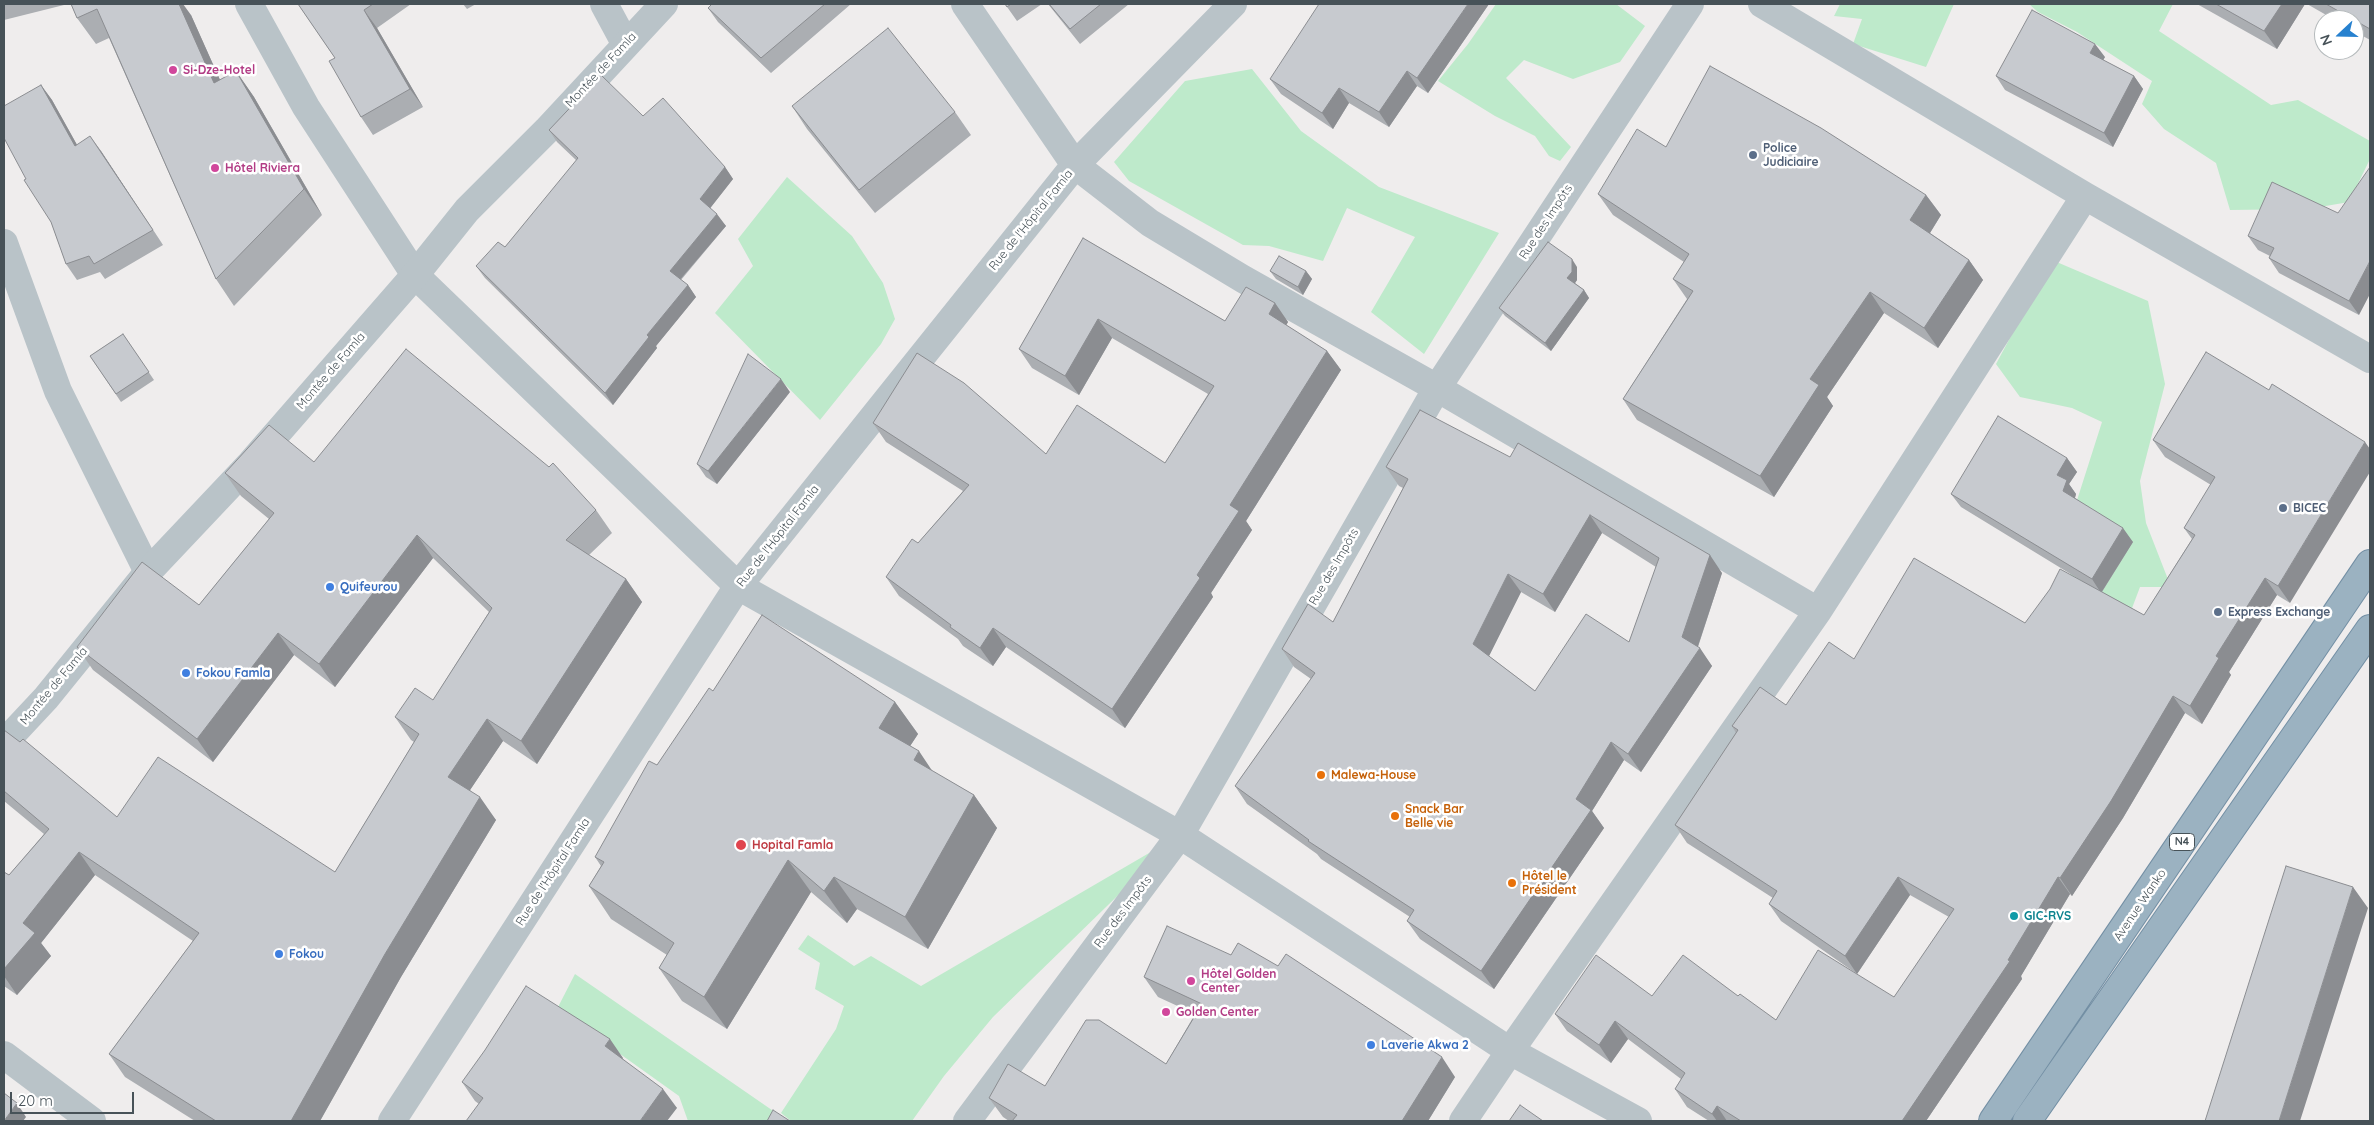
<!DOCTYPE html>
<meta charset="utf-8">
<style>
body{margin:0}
#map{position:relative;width:2374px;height:1125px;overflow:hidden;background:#efeded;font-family:Quicksand,sans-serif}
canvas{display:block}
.frame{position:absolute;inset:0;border:5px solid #475258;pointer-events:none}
.north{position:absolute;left:2314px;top:10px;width:50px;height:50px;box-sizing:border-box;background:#fff;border:1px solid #b5babc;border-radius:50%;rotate:249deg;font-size:14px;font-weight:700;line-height:20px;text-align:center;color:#475258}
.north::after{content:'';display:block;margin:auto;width:18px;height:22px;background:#2781cf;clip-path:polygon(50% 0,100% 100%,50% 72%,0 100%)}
.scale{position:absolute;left:10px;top:1092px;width:124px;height:22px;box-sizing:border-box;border:2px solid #475258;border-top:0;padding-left:6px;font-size:15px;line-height:18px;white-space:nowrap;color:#475258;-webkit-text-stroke:4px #fff;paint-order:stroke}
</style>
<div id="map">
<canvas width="2374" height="1125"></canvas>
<div class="frame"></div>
<div class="north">N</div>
<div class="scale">20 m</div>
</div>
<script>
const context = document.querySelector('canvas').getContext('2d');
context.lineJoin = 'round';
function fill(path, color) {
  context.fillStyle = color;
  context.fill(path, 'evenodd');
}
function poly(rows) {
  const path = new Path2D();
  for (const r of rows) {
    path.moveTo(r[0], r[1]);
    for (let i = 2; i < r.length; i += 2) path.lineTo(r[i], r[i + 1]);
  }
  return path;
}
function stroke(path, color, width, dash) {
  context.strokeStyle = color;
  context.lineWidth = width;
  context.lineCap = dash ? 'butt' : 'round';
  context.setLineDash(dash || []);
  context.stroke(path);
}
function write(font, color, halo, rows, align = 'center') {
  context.font = font + ' Quicksand,sans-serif';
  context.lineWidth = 5;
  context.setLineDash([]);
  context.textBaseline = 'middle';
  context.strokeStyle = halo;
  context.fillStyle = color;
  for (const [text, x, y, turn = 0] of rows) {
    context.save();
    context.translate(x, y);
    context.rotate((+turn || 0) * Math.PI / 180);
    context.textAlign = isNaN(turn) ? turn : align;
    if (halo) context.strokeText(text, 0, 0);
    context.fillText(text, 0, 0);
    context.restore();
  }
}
const green = poly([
 [1496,4,1616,4,1645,26,1620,62,1573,79,1524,60,1506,78,1571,147,1560,161,1549,156,1535,136,1495,116,1438,81,1468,44],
 [1840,4,1954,4,1926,67,1853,44,1862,19,1834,16],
 [2029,4,2173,4,2159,31,2271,105,2298,100,2370,141,2370,159,2349,202,2308,209,2230,210,2216,163,2164,129,2142,104,2152,81,2077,32,2038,12],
 [1252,69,1301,131,1379,187,1499,233,1424,354,1371,312,1415,237,1347,208,1323,261,1269,246,1243,245,1129,181,1114,162,1185,81],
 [787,177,852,236,883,283,895,319,881,344,820,420,715,313,753,266,738,239],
 [2052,260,2148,301,2165,384,2140,481,2146,523,2171,587,2140,587,2117,648,2052,608,2084,548,2071,519,2102,422,2072,408,2020,397,1996,364],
 [1180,835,993,1017,944,1076,912,1121,791,1121,781,1113,836,1029,844,1006,815,989,820,963,798,949,808,935,854,966,871,956,921,986],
 [575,974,782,1117,780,1121,688,1121,679,1096,557,1009]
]);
const minor = poly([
 [249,4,306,107,415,275,738,586,1180,835,1510,1051,1638,1121],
 [604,4,625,43],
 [965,4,1075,165,1150,223,1243,279,1437,388,1818,611],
 [1762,4,2085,196,2370,359],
 [4,243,58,391,148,572],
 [4,1055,92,1121],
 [392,1121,738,586,1075,165,1233,4],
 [967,1121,1180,835,1437,388,1690,4],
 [1463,1121,1510,1051,1818,611,2085,196]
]);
const tertiary = poly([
 [4,743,46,698,148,572,251,463,415,275,467,210,547,130,664,4]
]);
const trunk = poly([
 [1993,1121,2370,564],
 [2027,1121,2370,629]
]);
const wall = poly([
 [4,4,68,4,4,20],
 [71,4,191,15,220,80,236,71,254,97,322,215,234,306,216,279,109,38,96,44,77,18],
 [298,4,411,4,377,28,423,107,373,135,361,117,335,58],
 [463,4,476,4,467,9],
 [712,4,851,4,771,73,718,22,708,8],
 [1005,4,1042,4,1017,21],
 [1048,4,1129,4,1080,44],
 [1489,4,1428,93,1417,86,1389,127,1349,103,1333,129,1281,94,1270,79],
 [2197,4,2305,4,2277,49],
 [2307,4,2370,4,2370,40,2354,31,2354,20,2335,20],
 [2105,57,2103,60,2134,76,2143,89,2113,147,2005,90,1996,76],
 [41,85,52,100,77,145,101,151,163,245,105,279,100,272,77,280,66,264,51,222,26,179],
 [792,106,955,112,971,135,875,213,807,129],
 [643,116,725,167,733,179,710,208,726,226,681,280,688,285,696,297,656,346,657,348,613,405,485,278,476,266,505,247,577,161,557,142,549,130],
 [1666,147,1926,195,1941,215,1930,233,1969,260,1983,280,1938,348,1884,313,1827,397,1833,406,1774,497,1637,420,1623,399,1687,299,1673,279,1684,262,1613,215,1598,194],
 [2338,213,2359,315,2279,273,2269,258,2270,256,2258,250,2248,236],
 [1083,238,1225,321,1275,303,1288,322,1286,325,1327,351,1341,370,1246,521,1252,530,1211,593,1213,597,1125,728,1006,647,993,666,963,646,958,639,899,596,886,577,918,543,963,491,886,442,873,423,1046,454,1165,463,1208,394,1112,338,1079,395,1032,368,1019,349],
 [1577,267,1577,280,1575,283,1584,290,1589,298,1551,351,1505,316,1499,308],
 [1270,271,1306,271,1312,279,1303,295,1276,279],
 [123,334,154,380,121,402,90,356],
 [2206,352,2290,603,2277,595,2229,672,2231,675,2202,724,2185,713,2123,818,2072,896,2070,894,2021,976,2022,979,1926,1121,1709,1121,1687,1107,1675,1089,1681,1079,1628,1039,1611,1063,1567,1031,1555,1014,1652,996,1738,996,1776,1020,1894,997,1949,917,1910,895,1857,974,1781,921,1769,904,1773,898,1687,843,1675,825,1736,733,1732,726,1786,705,1854,659,2025,623,2082,581,1961,507,1951,494,2067,458,2077,472,2069,484,2076,494,2075,498,2133,542,2102,592,2144,615,2192,539,2184,528,2211,485,2165,457,2153,440],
 [790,392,717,484,706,477,697,464],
 [1420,410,1722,573,1698,647,1712,666,1641,772,1624,760,1592,811,1604,828,1494,989,1420,939,1407,921,1410,917,1321,859,1317,854,1247,804,1235,786,1311,679,1294,667,1282,649,1333,622,1403,488,1399,486,1386,467],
 [1602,533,1656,567,1629,642,1535,691,1489,656,1521,592,1555,612],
 [314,462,596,510,612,533,589,555,626,579,642,602,537,764,503,741,470,790,496,820,401,977,320,1121,195,1121,125,1077,109,1054,193,941,95,875,41,943,51,956,17,995,4,986,4,872,9,875,44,834,4,801,4,730,117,817,335,872,414,742,411,740,395,717,433,700,489,612,433,558,335,687,294,655,213,762,93,670,77,647,199,605,269,519,241,496,225,473],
 [713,691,895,702,918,734,910,746,932,771,974,795,997,828,928,949,857,909,847,923,811,892,727,1029,682,1001,659,968,667,955,611,919,589,886,601,866,595,857,657,765],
 [1144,977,1455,1077,1428,1121,1009,1121,1003,1117,989,1098,1045,1086,1166,1064,1195,1014,1158,997],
 [623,1058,623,1059,677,1108,479,1104,475,1101,462,1082]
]);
const shadedWall = poly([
 [178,4,183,4,191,15,233,109,214,83],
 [1468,4,1489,4,1428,93,1417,78],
 [2282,4,2305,4,2277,49,2264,31],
 [364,10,377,28,423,107,410,89],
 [2095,44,2105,57,2100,66,2090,53],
 [236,71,254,97,322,215,304,189],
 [1407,71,1417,86,1389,127,1379,112],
 [2134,76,2143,89,2113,147,2104,133],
 [41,85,52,100,86,161,75,146],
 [1339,88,1349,103,1333,129,1322,113],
 [90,136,101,151,163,245,153,230],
 [725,167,733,179,708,211,700,199],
 [1926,195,1941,215,1925,241,1910,220],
 [717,214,726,226,678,282,670,271],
 [1572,259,1577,267,1577,280,1573,286,1567,278],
 [1969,260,1983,280,1938,348,1924,328],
 [2370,261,2370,294,2359,315,2349,301],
 [1306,271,1312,279,1303,295,1298,287],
 [688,285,696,297,656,346,657,348,613,405,605,393,647,335],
 [1584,290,1589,298,1551,351,1545,343],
 [1870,292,1884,313,1827,397,1833,406,1774,497,1760,476,1810,379],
 [1275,303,1288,322,1282,333,1269,314],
 [1098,319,1112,338,1079,395,1065,376],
 [1327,351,1341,370,1246,521,1252,530,1211,593,1213,597,1125,728,1112,709,1197,575,1230,505],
 [781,379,790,392,717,484,708,471],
 [2365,442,2370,449,2370,472,2290,603,2278,586],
 [2067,458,2077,472,2069,484,2076,494,2073,504,2063,491,2057,475],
 [1590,515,1602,533,1555,612,1543,594],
 [2123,528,2133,542,2101,593,2092,579],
 [417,535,433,558,335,687,319,664],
 [1710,555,1722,573,1695,655,1682,637],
 [1508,574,1521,592,1486,662,1473,644],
 [2265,578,2277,595,2229,672,2231,675,2202,724,2190,706,2216,656],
 [626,579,642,602,537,764,521,741],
 [993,628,1006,647,993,666,980,648],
 [278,633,294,655,213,762,197,739],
 [1700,648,1712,666,1641,772,1628,754],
 [2173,696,2185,713,2123,818,2072,896,2060,878],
 [895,702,918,734,901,760,879,728],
 [487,719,503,741,464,799,448,777],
 [1611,742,1624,760,1592,811,1604,828,1494,989,1481,971,1576,799],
 [919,751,941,784,914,760],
 [974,795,997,828,928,949,905,917],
 [480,797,496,820,401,977,320,1121,291,1121,385,954],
 [79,852,95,875,41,943,51,956,17,995,4,976,4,969,23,923],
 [788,860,811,892,727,1029,704,997],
 [834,877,857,909,847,923,824,891],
 [1898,877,1910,895,1857,974,1845,956],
 [2058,877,2070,894,2021,976,2022,979,1926,1121,1902,1121,2008,960],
 [2353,887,2368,908,2300,1121,2279,1121],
 [1615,1021,1628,1039,1611,1063,1599,1045],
 [610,1039,623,1058,619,1065,605,1046],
 [1442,1057,1455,1077,1428,1121,1402,1121],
 [663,1089,677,1108,667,1121,640,1121],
 [17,1103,26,1117,23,1121,4,1121],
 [1717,1106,1727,1121,1717,1121,1712,1114]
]);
const building = poly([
 [71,4,179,4,214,83,236,71,304,189,216,279,97,9,77,18,71,4],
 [298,4,373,4,364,10,410,89,361,117,329,61,335,58,298,4],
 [712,4,825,4,761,58,708,8,712,4],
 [1005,4,1011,4,1007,7,1005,4],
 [1049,4,1101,4,1070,29,1049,4],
 [1319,4,1468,4,1417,78,1407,71,1379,112,1339,88,1322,113,1270,79,1319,4],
 [2216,4,2282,4,2264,31,2216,4],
 [2326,4,2370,4,2370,29,2326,4],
 [2032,10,2095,44,2090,53,2134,76,2104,133,1996,76,2032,10],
 [888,28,955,112,859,190,792,106,888,28],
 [1710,66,1821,128,1926,195,1910,220,1969,260,1924,328,1870,292,1810,379,1819,385,1760,476,1623,399,1693,291,1673,279,1689,254,1598,194,1637,129,1666,147,1710,66],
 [601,75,643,116,663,98,725,167,700,199,717,214,670,271,688,285,647,335,649,337,605,393,476,266,498,242,505,247,578,158,549,130,601,75],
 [41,85,75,146,90,136,153,230,94,264,89,256,66,264,51,222,24,180,26,179,4,138,4,106,41,85],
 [2370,167,2370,261,2349,301,2269,258,2274,248,2248,236,2272,182,2338,213,2370,167],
 [1083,238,1225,321,1246,287,1275,303,1269,314,1327,351,1230,505,1239,511,1197,575,1200,578,1112,709,993,628,980,648,950,627,951,625,886,577,912,539,918,543,969,485,873,423,917,353,964,383,1046,454,1077,405,1165,463,1214,386,1098,319,1065,376,1019,349,1083,238],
 [1548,242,1572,259,1572,272,1567,278,1584,290,1545,343,1499,308,1548,242],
 [1279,256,1306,271,1298,287,1270,271,1279,256],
 [123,334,149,372,116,394,90,356,123,334],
 [406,349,549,467,553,463,596,510,566,540,626,579,521,741,487,719,448,777,480,797,385,954,291,1121,216,1121,109,1054,199,933,79,852,23,923,35,933,4,969,4,872,9,875,49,829,4,791,4,730,20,742,23,739,117,817,158,757,335,872,419,734,395,717,415,688,433,700,492,608,417,535,319,664,278,633,197,739,77,647,142,562,199,605,274,513,225,473,269,425,314,462,406,349],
 [2206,352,2269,390,2272,384,2365,442,2278,586,2265,578,2216,656,2219,658,2190,706,2173,696,2111,801,2060,878,2058,877,2008,960,2010,961,1902,1121,1741,1121,1717,1106,1712,1114,1675,1089,1685,1073,1615,1021,1599,1045,1555,1014,1596,955,1652,996,1683,955,1738,996,1740,994,1776,1020,1818,950,1894,997,1954,909,1898,877,1845,956,1769,904,1777,891,1675,825,1738,730,1732,726,1760,687,1786,705,1829,642,1854,659,1914,558,2025,623,2050,589,2060,569,2144,615,2195,535,2184,528,2215,477,2153,440,2206,352],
 [748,354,781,379,708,471,697,464,748,354],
 [1420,410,1510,457,1518,443,1710,555,1682,637,1700,648,1628,754,1611,742,1576,799,1591,810,1481,971,1407,921,1414,910,1308,841,1309,840,1235,786,1315,673,1282,649,1308,604,1333,622,1408,479,1386,467,1420,410],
 [1590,515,1659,558,1629,642,1586,614,1535,691,1473,644,1508,574,1543,594,1590,515],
 [1998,416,2067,458,2057,475,2067,480,2063,491,2123,528,2092,579,1951,494,1998,416],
 [762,615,895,702,879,728,919,751,914,760,974,795,905,917,834,877,824,891,788,860,704,997,659,968,674,943,589,886,604,862,595,857,649,761,657,765,709,688,713,691,762,615],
 [2286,866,2353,887,2279,1121,2205,1121,2286,866],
 [1167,926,1231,955,1238,943,1278,966,1286,954,1442,1057,1402,1121,1012,1121,1017,1115,989,1098,1008,1064,1045,1086,1086,1020,1099,1020,1166,1064,1202,1004,1144,977,1167,926],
 [526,986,610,1039,605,1046,663,1089,640,1121,466,1121,483,1098,462,1082,485,1050,526,986],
 [4,1093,17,1103,4,1121,4,1093],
 [1520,1105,1543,1121,1509,1121,1520,1105],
 [773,1110,790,1121,767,1121,773,1110]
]);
const markers = [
 [173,70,5,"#d1479c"],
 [1753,155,5,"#5c6f8a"],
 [215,168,5,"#d1479c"],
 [2283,508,5,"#5c6f8a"],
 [330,587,5,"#3f7fe0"],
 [2218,612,5,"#5c6f8a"],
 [186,673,5,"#3f7fe0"],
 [1321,775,5,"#e8710a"],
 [1395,816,5,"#e8710a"],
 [741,845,6,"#e0444e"],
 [1512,883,5,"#e8710a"],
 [2014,916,5,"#0f9aa8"],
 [279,954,5,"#3f7fe0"],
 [1191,981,5,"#d1479c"],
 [1166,1012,5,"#d1479c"],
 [1371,1045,5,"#3f7fe0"]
];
const shields = [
 [2182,842,25]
];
const shieldNames = [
 ["N4",2182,842]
];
const hotelNames = [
 ["Si-Dze-Hotel",183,70],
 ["Hôtel Riviera",225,168],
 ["Hôtel Golden",1201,974],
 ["Center",1201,988],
 ["Golden Center",1176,1012]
];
const streetNames = [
 ["Montée de Famla",601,70,-47],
 ["Rue de l'Hôpital Famla",1031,220,-51],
 ["Rue des Impôts",1546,222,-57],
 ["Montée de Famla",331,371,-49],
 ["Rue de l'Hôpital Famla",778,536,-52],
 ["Rue des Impôts",1334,567,-60],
 ["Montée de Famla",54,686,-50],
 ["Rue de l'Hôpital Famla",553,872,-57],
 ["Avenue Wanko",2140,905,-56],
 ["Rue des Impôts",1123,912,-53]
];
const serviceNames = [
 ["Police",1763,148],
 ["Judiciaire",1763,162],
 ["BICEC",2293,508],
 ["Express Exchange",2228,612]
];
const shopNames = [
 ["Quifeurou",340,587],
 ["Fokou Famla",196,673],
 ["Fokou",289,954],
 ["Laverie Akwa 2",1381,1045]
];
const foodNames = [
 ["Malewa-House",1331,775],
 ["Snack Bar",1405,809],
 ["Belle vie",1405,823],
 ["Hôtel le",1522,876],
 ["Président",1522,890]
];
const healthNames = [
 ["Hopital Famla",752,845]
];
const cultureNames = [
 ["GIC-RVS",2024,916]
];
fill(green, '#beeacb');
stroke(trunk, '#738fa4', 30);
stroke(minor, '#b9c3c8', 28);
stroke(tertiary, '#b9c3c8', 28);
stroke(trunk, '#9bb2c1', 28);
fill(wall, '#abaeb2');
fill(shadedWall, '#8b8d91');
fill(building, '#c7cacf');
stroke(building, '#8b8d91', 1);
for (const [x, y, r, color] of markers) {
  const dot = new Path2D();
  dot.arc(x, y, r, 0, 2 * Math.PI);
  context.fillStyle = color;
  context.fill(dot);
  stroke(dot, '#fff', 2);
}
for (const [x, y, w] of shields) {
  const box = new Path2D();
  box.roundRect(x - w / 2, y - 8.5, w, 17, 4);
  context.fillStyle = '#fff';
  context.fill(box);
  stroke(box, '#475258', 1);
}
write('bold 11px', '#475258', null, shieldNames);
write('bold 12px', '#b23c85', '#fff', hotelNames, 'left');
write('12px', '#475258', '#fff', streetNames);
write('bold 12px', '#4e5e75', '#fff', serviceNames, 'left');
write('bold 12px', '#366cbe', '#fff', shopNames, 'left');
write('bold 12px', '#c56008', '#fff', foodNames, 'left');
write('bold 12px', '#be3a42', '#fff', healthNames, 'left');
write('bold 12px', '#0d838f', '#fff', cultureNames, 'left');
</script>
